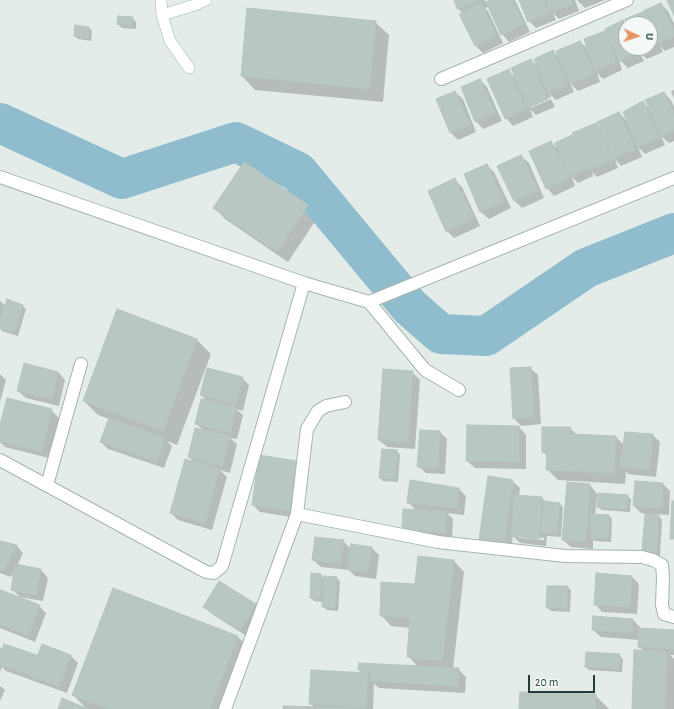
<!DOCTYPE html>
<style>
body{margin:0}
#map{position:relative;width:674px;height:709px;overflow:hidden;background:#e3ece9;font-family:"Alegreya Sans",sans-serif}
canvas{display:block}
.north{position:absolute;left:618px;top:16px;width:40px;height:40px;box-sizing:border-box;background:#f4f9f7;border:1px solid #a1adab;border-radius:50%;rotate:93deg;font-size:11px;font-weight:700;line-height:16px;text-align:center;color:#243c39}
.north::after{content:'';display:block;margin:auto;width:14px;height:18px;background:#e89466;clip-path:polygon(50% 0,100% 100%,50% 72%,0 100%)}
.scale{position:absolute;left:528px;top:675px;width:67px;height:18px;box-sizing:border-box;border:2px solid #243c39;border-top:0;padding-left:5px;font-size:12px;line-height:14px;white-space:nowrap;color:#243c39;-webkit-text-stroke:3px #f4f9f7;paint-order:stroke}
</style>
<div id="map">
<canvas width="674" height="709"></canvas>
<div class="north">U</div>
<div class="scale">20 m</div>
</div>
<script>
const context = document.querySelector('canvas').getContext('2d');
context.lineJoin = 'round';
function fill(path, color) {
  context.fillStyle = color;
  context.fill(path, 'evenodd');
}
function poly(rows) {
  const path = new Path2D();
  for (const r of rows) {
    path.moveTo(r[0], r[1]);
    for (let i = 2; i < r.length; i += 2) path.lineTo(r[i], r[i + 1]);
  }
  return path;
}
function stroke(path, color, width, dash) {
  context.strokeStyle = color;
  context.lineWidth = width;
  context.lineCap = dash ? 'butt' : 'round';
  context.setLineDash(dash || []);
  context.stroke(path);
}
const shadow = poly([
 [455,0,485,0,486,3,493,0,515,0,530,32,509,42,502,34,489,7,485,8,488,11,503,43,483,53,476,46,460,15,463,13,458,9],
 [520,0,575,0,579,11,559,19,553,13,556,20,536,28,529,21],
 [577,0,605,0,585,8],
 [661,4,668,11,674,24,674,47,665,51,660,46,663,52,647,59,640,53,644,61,628,68,619,59,622,70,603,79,597,73,600,82,578,91,570,83,574,92,556,100,549,93,551,97,531,106,531,108,551,99,555,107,536,115,530,109,533,117,513,126,506,118,508,71,516,78,531,60,538,67,553,51,560,58,580,42,589,50,605,32,610,37,622,21,626,25,626,48,650,48,650,24,628,24,642,13,647,18],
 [132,18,136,22,136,29,122,28,118,24],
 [375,22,389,35,383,102,255,90,242,76],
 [89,28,92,31,91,41,78,39,75,36],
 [480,80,487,87,502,121,483,129,476,121],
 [674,90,674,99,671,91],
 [455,92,463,99,476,132,458,140,451,133,437,99],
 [664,93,671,100,674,107,674,141,669,143,661,136,665,145,645,154,638,147,642,157,621,166,615,159,618,168,597,177,592,172,593,176,578,183,572,177,575,186,554,196,547,188,551,142,558,149,572,137,578,143,595,124,601,130,619,113,628,122,643,102,649,109],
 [521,156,529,163,544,198,522,208,515,201,498,166],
 [487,165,494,172,511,208,489,219,481,212,465,175],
 [455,180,462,187,480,226,454,238,447,231],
 [307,206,318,217,288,262,225,219,215,208],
 [0,301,6,306,7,301,23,306,26,309,18,336,2,331,0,328],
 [197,340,211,354,177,445,167,441,172,446,164,468,108,449,101,442,109,419,98,415,84,401],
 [530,368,538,375,541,424,521,426,514,418],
 [58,372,65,380,59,406,26,398,18,391],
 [412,372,420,380,415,449,387,447,379,440],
 [0,374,6,380,0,402],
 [242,378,249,385,243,411,236,409,243,415,237,439,230,438,237,444,230,473,220,470,227,477,212,530,178,520,171,513,194,462,189,457,203,430,196,424,208,402,201,395],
 [51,410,59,418,49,458,5,447,0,442,0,429],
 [519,427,526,435,526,469,475,468,467,461],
 [570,428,578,436,616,437,624,445,626,433,653,435,660,442,656,477,628,474,626,471,625,484,558,480,547,469,548,457,543,452],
 [440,432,447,439,445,474,426,473,418,466],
 [383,450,397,451,400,455,398,482,383,481,380,478],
 [297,462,304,470,297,518,260,512,253,505],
 [512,481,520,488,519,496,542,498,546,502,560,504,563,507,561,537,547,536,546,546,520,543,513,536,511,550,487,547,480,540],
 [519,536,544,538,544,540,519,538],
 [663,484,670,491,669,515,653,514,653,516,659,516,662,520,660,556,647,555,643,551,646,514,641,513,634,506],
 [590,485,597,494,627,496,631,499,630,512,602,510,598,507,599,496,597,496,595,516,609,516,612,519,611,542,595,541,593,540,593,549,571,547,563,540],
 [459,489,466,496,464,515,447,513,453,519,452,540,410,537,416,510,408,502],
 [343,541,351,549,352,545,372,548,379,555,376,579,355,576,349,570,321,567,313,560],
 [0,542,16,545,23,553,17,566,41,570,48,578,43,601,20,597,12,589,15,569,11,577,0,573],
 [454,561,464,572,453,669,458,669,466,677,465,693,379,688,374,684,373,709,284,709,315,708,310,703,363,674,359,670,418,667,408,656,410,628,391,626,381,615,416,585],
 [321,575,324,579,336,578,340,581,338,611,327,610,323,606,323,602,314,601,311,598],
 [632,577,639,584,637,614,602,612,595,604],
 [220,582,256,605,263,612,248,637,212,614,204,607],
 [567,587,571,590,570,612,551,611,547,607],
 [0,596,39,606,46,613,35,642,0,628],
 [594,617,633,620,640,627,640,629,674,631,674,655,670,655,674,659,674,709,633,709,644,651,639,646,639,640,601,637,593,630],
 [237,636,251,650,229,709,87,709,73,695],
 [43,645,71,656,78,663,67,693,6,671,2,667,0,672,0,647,3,650,36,656,38,658],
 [619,655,623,659,622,672,589,670,586,667],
 [0,686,5,690,0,701],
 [595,695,609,709,520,709]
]);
const river = poly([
 [0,123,122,179,236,142,298,172,410,307,441,334,486,336,586,268,674,233]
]);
const building = poly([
 [454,0,481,0,457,9,454,0],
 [490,0,512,0,524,24,501,35,486,2,490,0],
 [519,0,544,0,549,13,528,22,519,0],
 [546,0,571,0,573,4,551,12,546,0],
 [667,0,674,0,674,16,667,0],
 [481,3,497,36,475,46,459,14,481,3],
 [661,3,674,32,674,36,657,44,650,24,649,24,643,11,661,3],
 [247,8,376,21,369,89,241,76,247,8],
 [643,12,648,24,627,24,625,19,643,12],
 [118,16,133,17,132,26,117,24,118,16],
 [623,20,626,28,626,48,635,48,637,54,619,61,605,29,623,20],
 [75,25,89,27,88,38,74,36,75,25],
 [650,30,656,45,650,47,650,30],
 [605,31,616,62,595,72,584,39,605,31],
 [580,41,594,74,570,84,556,51,580,41],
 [553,50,568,85,548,93,534,59,553,50],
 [531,59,548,99,528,108,511,68,531,59],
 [509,69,526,109,505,119,487,79,509,69],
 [480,79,495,113,475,122,461,87,480,79],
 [455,91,470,125,450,133,436,99,455,91],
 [664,92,674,114,674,130,661,136,645,100,664,92],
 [643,101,659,138,637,147,623,112,643,101],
 [619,112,635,149,613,159,597,122,619,112],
 [596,123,612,160,589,170,572,133,596,123],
 [572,135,587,169,569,176,555,143,572,135],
 [551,141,569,178,546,189,529,151,551,141],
 [521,155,538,191,514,201,497,166,521,155],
 [244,162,308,205,277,252,213,208,244,162],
 [487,164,504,201,480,212,464,174,487,164],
 [455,178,474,219,446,232,428,191,455,178],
 [7,299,23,305,14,333,0,328,0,320,7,299],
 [117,309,197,339,163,431,83,401,117,309],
 [24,363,58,372,52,399,17,391,24,363],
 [531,367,534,417,513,419,510,368,531,367],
 [207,368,243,377,236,404,200,395,207,368],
 [383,369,413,371,408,442,378,440,383,369],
 [7,398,52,409,41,452,0,441,0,425,7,398],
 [201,399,236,407,230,433,195,424,201,399],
 [109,418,165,438,157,462,100,442,109,418],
 [467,425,519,426,519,462,466,461,467,425],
 [542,427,571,427,570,434,616,436,614,473,546,470,547,453,542,452,542,427],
 [195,428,230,436,222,466,188,457,195,428],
 [420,430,440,431,438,468,417,467,420,430],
 [625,432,653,434,649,470,620,467,625,432],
 [382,449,397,450,395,479,379,478,382,449],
 [259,455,297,461,290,511,252,505,259,455],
 [185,459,220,469,205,523,170,513,185,459],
 [488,476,513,480,504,543,479,540,488,476],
 [410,480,459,488,457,508,407,503,410,480],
 [635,481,663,483,662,508,633,506,635,481],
 [567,482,590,484,586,542,562,540,567,482],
 [598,493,628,495,627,509,597,507,598,493],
 [514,495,542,497,539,539,511,536,514,495],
 [544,501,560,503,557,534,541,533,544,501],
 [672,501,674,501,674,539,670,539,672,501],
 [403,509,446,511,445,533,402,530,403,509],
 [591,514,609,515,608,539,591,538,591,514],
 [645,514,659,515,656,553,642,551,645,514],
 [315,537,344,540,341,563,312,560,315,537],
 [0,541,17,545,3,571,0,569,0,541],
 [351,544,372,547,368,573,347,569,351,544],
 [418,556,454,560,442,661,407,657,410,618,380,616,381,582,415,584,418,556],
 [15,564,41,569,36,595,11,590,15,564],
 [311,573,321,574,320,598,310,598,311,573],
 [596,573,632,576,630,607,594,605,596,573],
 [324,576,337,577,335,608,322,607,324,576],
 [219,581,256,604,240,630,203,607,219,581],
 [547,586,568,586,567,608,546,608,547,586],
 [113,588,238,636,210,709,109,709,72,695,113,588],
 [1,590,40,605,28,635,0,624,0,593,1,590],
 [593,616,633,619,632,633,592,630,593,616],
 [639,628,674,630,674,649,638,647,639,628],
 [4,644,37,655,30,675,0,665,0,656,4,644],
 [42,644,71,655,59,687,30,676,42,644],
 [634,650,667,651,665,709,632,709,634,650],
 [586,652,620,654,619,669,585,667,586,652],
 [359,663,459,668,458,686,371,681,371,672,358,670,359,663],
 [311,670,368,673,366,707,309,704,311,670],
 [520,692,596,694,595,709,519,709,520,692],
 [62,698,88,709,58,709,62,698],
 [283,706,366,708,366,709,283,709,283,706]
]);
const service = poly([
 [161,0,162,15,170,41,189,68],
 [162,15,195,5,206,0]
]);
const minor = poly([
 [441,79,627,0],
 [0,177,304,283,369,302,674,178],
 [369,302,425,370,459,390],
 [0,460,206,572,214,573,222,566,304,283],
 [47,485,81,364],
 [297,514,438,542,565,556,642,557,653,560,662,565,663,577,662,605,664,614,674,617],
 [225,709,297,514,307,429,318,411,326,406,345,402]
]);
fill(shadow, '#0003');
stroke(river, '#90bdcd', 40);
fill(building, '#b9c7c3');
stroke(building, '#b6c5c1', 1);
stroke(service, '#a6b4b1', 12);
stroke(minor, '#a6b4b1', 14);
stroke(service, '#fff', 11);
stroke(minor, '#fff', 12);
</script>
